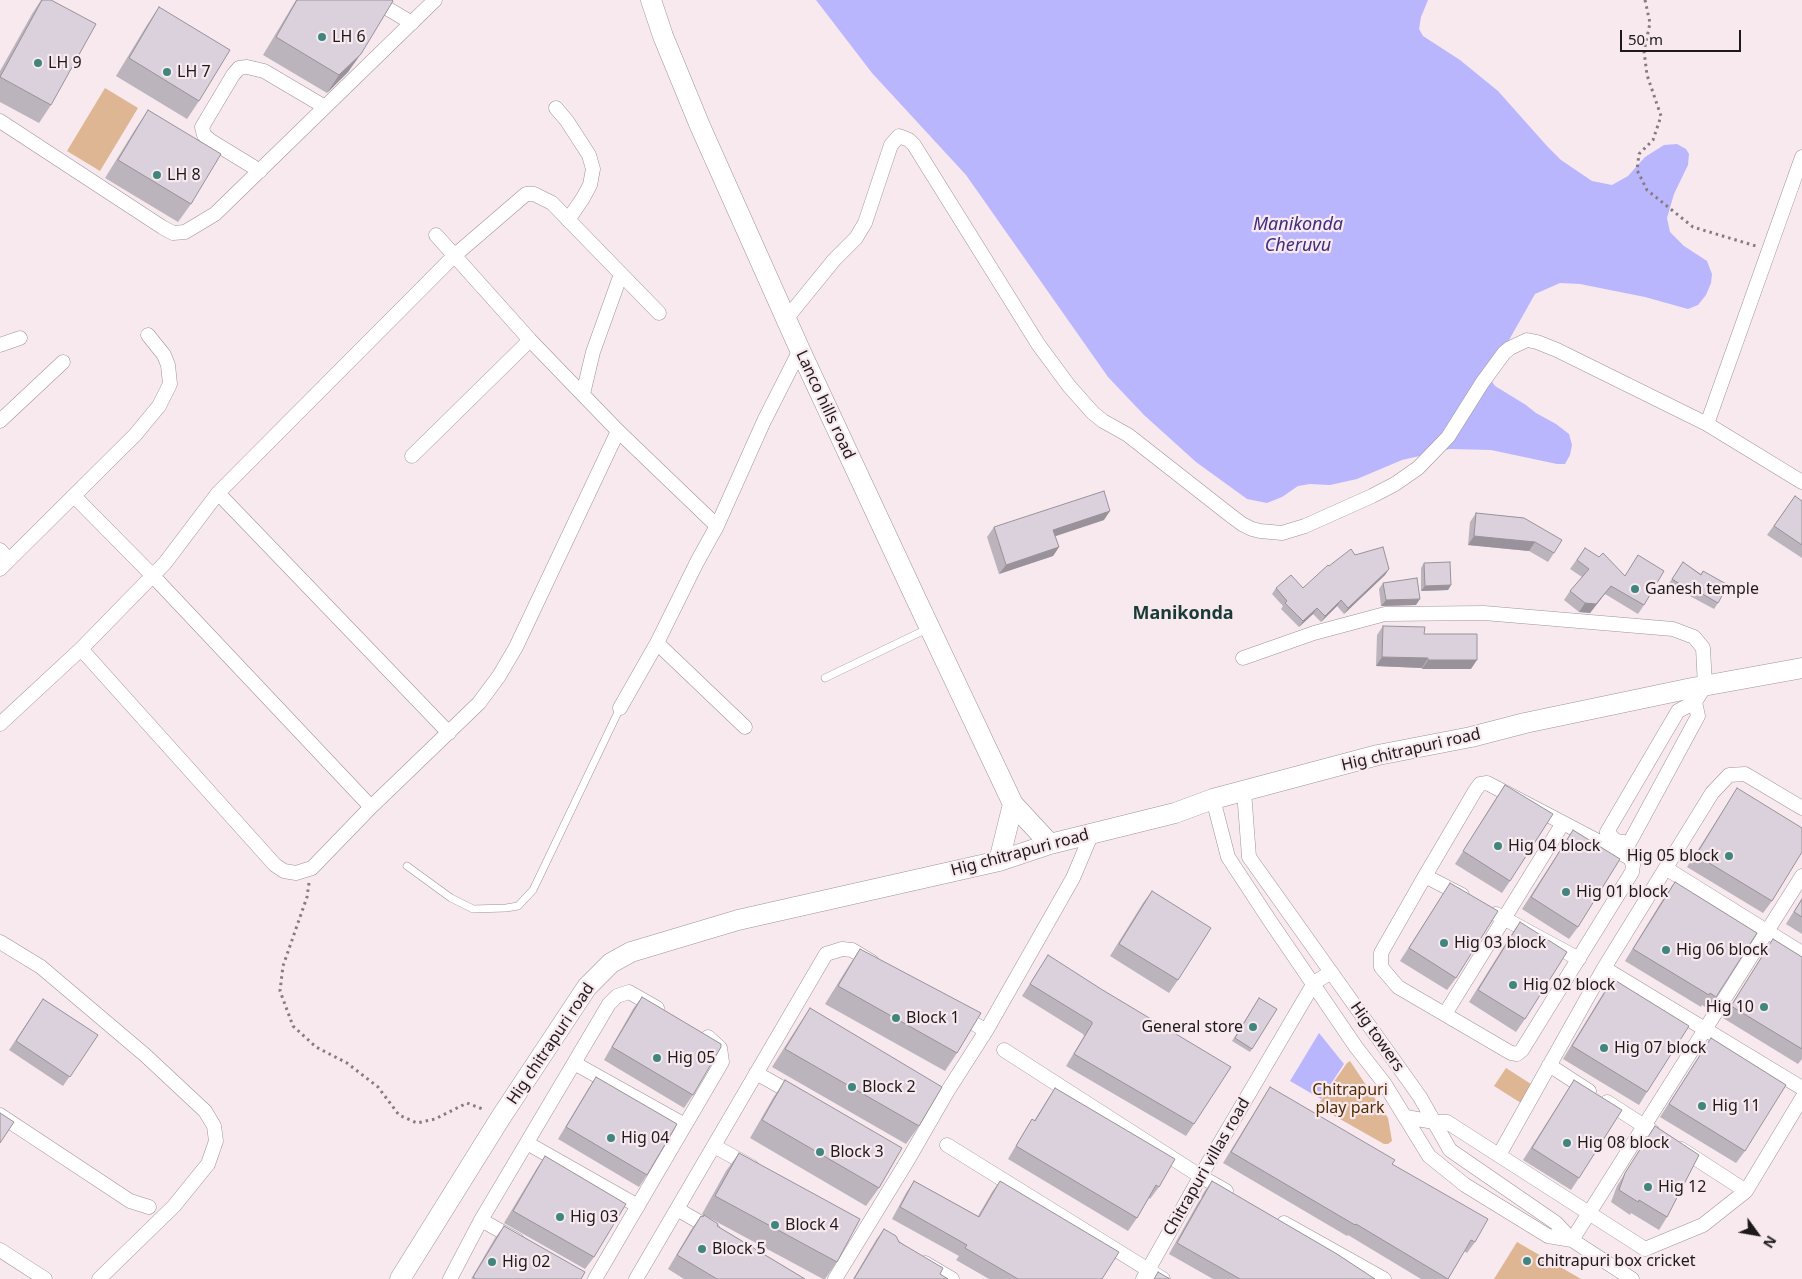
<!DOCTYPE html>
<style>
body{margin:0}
#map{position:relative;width:1802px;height:1279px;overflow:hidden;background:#f7e9ee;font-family:"Noto Sans",sans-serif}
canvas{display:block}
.north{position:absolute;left:1732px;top:1209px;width:50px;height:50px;-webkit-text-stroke:4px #f7e9ee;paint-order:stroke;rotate:122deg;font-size:14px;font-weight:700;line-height:20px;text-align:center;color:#1e191b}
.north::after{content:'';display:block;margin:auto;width:18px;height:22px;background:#1e191b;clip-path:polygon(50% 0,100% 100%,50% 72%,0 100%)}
.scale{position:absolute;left:1620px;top:30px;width:121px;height:22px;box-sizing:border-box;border:2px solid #1e191b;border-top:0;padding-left:6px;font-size:15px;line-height:18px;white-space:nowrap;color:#1e191b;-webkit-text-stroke:4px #f7e9ee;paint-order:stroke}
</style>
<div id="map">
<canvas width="1802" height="1279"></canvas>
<div class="north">N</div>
<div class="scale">50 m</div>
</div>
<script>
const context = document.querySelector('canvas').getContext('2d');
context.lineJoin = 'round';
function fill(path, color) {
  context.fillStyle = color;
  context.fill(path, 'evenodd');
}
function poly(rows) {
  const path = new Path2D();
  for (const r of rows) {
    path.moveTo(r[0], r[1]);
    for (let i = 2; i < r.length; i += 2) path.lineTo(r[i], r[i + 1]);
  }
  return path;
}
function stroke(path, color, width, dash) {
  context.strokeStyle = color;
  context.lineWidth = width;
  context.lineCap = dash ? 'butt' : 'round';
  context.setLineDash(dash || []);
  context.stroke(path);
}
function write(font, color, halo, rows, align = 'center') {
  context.font = font + ' "Noto Sans",sans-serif';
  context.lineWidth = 4.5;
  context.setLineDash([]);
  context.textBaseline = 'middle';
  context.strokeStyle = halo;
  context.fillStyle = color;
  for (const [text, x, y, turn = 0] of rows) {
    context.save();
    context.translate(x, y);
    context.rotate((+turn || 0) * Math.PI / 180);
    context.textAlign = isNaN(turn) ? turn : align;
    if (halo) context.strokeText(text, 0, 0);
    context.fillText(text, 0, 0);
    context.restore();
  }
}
const green = poly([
 [105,88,138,108,100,171,67,151],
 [1350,1061,1388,1118,1392,1141,1388,1144,1384,1144,1317,1106,1347,1063],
 [1506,1068,1531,1084,1521,1103,1494,1086],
 [1517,1242,1581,1279,1494,1279]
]);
const water = poly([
 [816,0,1428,0,1421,17,1419,29,1423,36,1460,60,1498,91,1547,146,1561,160,1592,181,1612,185,1628,176,1645,157,1664,145,1677,144,1686,149,1689,154,1688,165,1674,194,1667,218,1670,232,1684,246,1707,261,1712,274,1711,283,1706,295,1698,305,1688,309,1645,297,1580,284,1560,283,1535,294,1500,356,1490,379,1495,386,1526,405,1536,413,1556,424,1569,434,1572,445,1570,455,1565,464,1557,464,1491,450,1450,449,1402,460,1357,479,1330,485,1310,484,1298,486,1282,497,1267,503,1247,499,1196,462,1144,415,1108,377,966,175,872,73],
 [1319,1033,1344,1064,1321,1099,1290,1081]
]);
const path = poly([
 [1645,0,1650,23,1644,51,1647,75,1661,116,1653,140,1639,154,1637,170,1647,190,1693,227,1756,246],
 [309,883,307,897,283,966,280,991,293,1026,316,1047,347,1063,378,1087,399,1115,417,1123,435,1119,467,1103,485,1110]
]);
const lane = poly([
 [825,678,929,628],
 [407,866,451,898,473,909,506,908,518,906,533,890,620,708]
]);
const street = poly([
 [373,0,412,23],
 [556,108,567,121,589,155,593,169,590,185,583,198,568,220],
 [0,121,162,227,173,233,185,232,215,214,435,0],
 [260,171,211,141,204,135,202,127,233,75,239,68,247,67,264,71,325,107],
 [436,235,530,340,618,431,717,526],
 [786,319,834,260,856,238,865,223,891,145,899,136,909,140,914,145,1038,344,1069,386,1093,413,1103,421,1128,435,1230,515,1242,524,1252,529,1260,531,1282,533,1305,526,1372,496,1395,484,1418,468,1448,437,1482,383,1504,353,1510,348,1527,340,1537,342,1557,350,1707,424,1802,482],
 [0,345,20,338],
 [583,394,593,352,621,274],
 [0,421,63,362],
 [1707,424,1802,157],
 [618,431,516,647,499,676,479,703,371,807,312,868,296,873,284,871,275,865,81,649,165,563,218,493,454,256,526,194,534,194,552,203,659,313],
 [412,456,530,340],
 [218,493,449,733],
 [74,496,153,576,371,807],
 [0,550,9,560],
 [0,569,135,435,159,406,170,384,168,365,164,355,148,335],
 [657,643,745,727],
 [1243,658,1314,633,1385,614,1484,613,1673,629,1694,637,1703,648,1705,686,1695,702,1678,711,1607,832,1616,841],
 [620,708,657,643,697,562,717,526,764,421,800,350],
 [0,724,81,649],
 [1487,783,1630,858,1633,865,1632,872,1522,1050,1517,1054,1511,1053,1398,987,1381,967,1381,953,1425,876,1475,791,1480,784,1487,783],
 [1244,791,1249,857,1420,1097,1450,1150,1556,1223,1572,1240],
 [1213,799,1228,857,1270,921,1356,1047,1384,1083,1429,1156,1465,1185,1548,1236,1572,1240,1632,1279],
 [1616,841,1629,843,1632,838,1698,716,1695,702],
 [1667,869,1802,953],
 [1425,876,1462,895],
 [1496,914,1579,959],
 [0,942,41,967,145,1055,205,1111,214,1126,216,1141,208,1164,174,1206,99,1279],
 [1604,968,1802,1088],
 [959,1014,986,1031],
 [1445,1014,1563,823],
 [1004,1050,1200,1176,1226,1191],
 [574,1063,685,1125],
 [1549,1065,1589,1091],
 [756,1073,797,1096],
 [1607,1102,1652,1131],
 [0,1115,130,1201,149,1207],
 [1406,1117,1434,1122,1447,1122,1645,1249,1703,1225,1746,1191,1802,1098],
 [527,1143,638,1206],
 [947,1145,1163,1279],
 [714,1146,752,1167],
 [1681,1149,1746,1191],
 [1499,1155,1604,968,1712,793,1729,775,1745,774,1802,808],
 [677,1209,713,1230],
 [481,1220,517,1240],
 [1284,1223,1384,1279],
 [1572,1240,1802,876],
 [0,1250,45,1279],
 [925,1263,952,1279],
 [450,1279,481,1220,609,1004,617,996,629,992,657,1008],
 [595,1279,722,1062,720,1048,708,1037],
 [636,1279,826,954,842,949,852,950,872,962],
 [835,1279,909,1158,947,1092,986,1031,1073,878,1092,833],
 [1143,1279,1207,1165,1314,983,1331,972]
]);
const secondary = poly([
 [651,0,663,36,700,126,800,350,917,601,1013,804,1050,844],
 [999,861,1013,804],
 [400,1279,501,1117,587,987,611,963,631,952,738,920,999,861,1050,844,1175,813,1213,799,1378,755,1471,737,1525,723,1692,688,1802,668]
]);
const wall = poly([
 [41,0,51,0,51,105,39,123,0,102,0,71,32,14],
 [296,0,392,0,348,72,327,93,263,55],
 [159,7,199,101,187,119,116,76,147,25],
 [148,110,191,204,178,222,105,178,136,128],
 [1795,496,1802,501,1802,558,1767,535],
 [1476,513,1524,518,1554,553,1548,562,1529,551,1468,545,1470,522],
 [1104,520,1055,536,1059,547,1053,556,999,574,987,537,994,527],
 [1585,548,1625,576,1638,555,1644,605,1638,614,1605,594,1590,613,1579,612,1564,600,1570,591,1582,577,1570,569],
 [1355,555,1389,569,1385,575,1344,614,1337,606,1321,622,1313,614,1299,627,1281,609,1283,606,1272,594,1276,588,1303,588,1329,566],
 [1683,562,1701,574,1703,571,1718,603,1714,609,1686,594,1684,596,1668,585],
 [1424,563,1451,585,1448,590,1421,591,1421,568],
 [1383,583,1416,605,1381,606,1379,589],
 [1383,626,1424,634,1471,669,1422,669,1422,668,1376,666,1377,635],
 [1505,785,1510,881,1502,893,1455,864,1496,798],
 [1737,788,1772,901,1763,913,1687,867,1729,801],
 [1573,830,1578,927,1569,939,1522,909],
 [1675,882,1716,997,1708,1009,1702,1005,1701,1007,1625,961,1666,894],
 [1450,883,1456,978,1447,990,1400,961],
 [1152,891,1178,980,1169,993,1110,956,1143,903],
 [1802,898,1802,934,1786,924],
 [1520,922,1525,1019,1516,1032,1469,1002,1511,935],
 [1773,939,1802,957,1802,1059,1798,1064,1723,1018],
 [860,949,957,1053,945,1071,825,1004,848,967],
 [1048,955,1194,1124,1186,1136,1066,1066,1084,1036,1083,1034,1022,996],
 [1613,979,1647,1092,1639,1105,1563,1059,1604,992],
 [642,997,693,1095,684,1108,604,1060,633,1009],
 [1259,998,1277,1009,1250,1052,1232,1041],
 [43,999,98,1035,63,1086,9,1050],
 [810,1008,919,1126,906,1144,772,1067,798,1026],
 [1711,1038,1745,1151,1736,1163,1660,1117],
 [596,1077,647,1175,639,1187,558,1139,588,1089],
 [785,1080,879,1188,866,1206,750,1138,773,1098],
 [1574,1080,1579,1178,1571,1190,1523,1160],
 [1270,1087,1392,1164,1475,1242,1467,1253,1464,1251,1448,1279,1421,1279,1348,1235,1347,1236,1223,1163,1263,1098],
 [1055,1088,1159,1187,1150,1199,1149,1198,1137,1218,1128,1231,1008,1159,1024,1132,1032,1119,1034,1121,1047,1100],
 [1655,1126,1667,1217,1659,1230,1631,1213,1630,1215,1611,1202,1617,1186],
 [739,1153,837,1262,825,1279,823,1279,702,1214,726,1171],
 [545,1156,594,1257,585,1269,504,1223,537,1168],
 [914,1181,978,1216,992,1192,1000,1181,1102,1279,989,1279,956,1260,959,1256,892,1219,906,1193],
 [1212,1181,1375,1279,1213,1279,1169,1254,1204,1192],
 [701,1216,717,1226,805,1279,684,1279,668,1269,691,1230],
 [504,1226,581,1279,471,1279,495,1238],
 [884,1229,940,1274,948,1279,853,1279,876,1240]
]);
const shadedWall = poly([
 [361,54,348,72,327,93,339,75],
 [1110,511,1104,520,1047,539,1053,530],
 [1474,536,1535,542,1529,551,1468,545],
 [1059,547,1053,556,999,574,1006,565],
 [1389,569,1385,575,1344,614,1348,608],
 [1451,585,1448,590,1421,591,1425,586],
 [1611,586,1590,613,1579,612,1585,603],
 [1420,599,1416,605,1381,606,1386,600],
 [1341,600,1337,606,1321,622,1325,616],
 [1317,608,1313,614,1299,627,1303,621],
 [1382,657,1428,658,1422,668,1376,666],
 [1428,660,1477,660,1471,669,1422,669]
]);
const building = poly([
 [42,0,51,0,96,24,51,105,0,77,42,0],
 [297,0,392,0,393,1,361,54,339,75,276,37,297,0],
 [159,7,230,50,199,101,129,58,159,7],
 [148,110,221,154,191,204,118,160,148,110],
 [1104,491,1110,511,1053,530,1059,547,1006,565,994,527,1104,491],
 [1795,496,1802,501,1802,545,1774,526,1795,496],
 [1476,513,1524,518,1562,540,1554,553,1535,542,1474,536,1476,513],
 [1383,547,1389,569,1348,608,1341,600,1325,616,1317,608,1303,621,1285,603,1287,601,1276,588,1291,575,1303,588,1328,565,1329,566,1351,549,1355,555,1383,547],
 [1585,548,1599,557,1603,553,1625,576,1638,555,1664,571,1644,605,1611,586,1596,604,1585,603,1570,591,1589,569,1577,560,1585,548],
 [1450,562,1451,585,1425,586,1424,563,1450,562],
 [1683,562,1701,575,1703,571,1728,585,1718,603,1690,587,1689,590,1672,579,1683,562],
 [1417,578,1420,599,1386,600,1383,583,1417,578],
 [1383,626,1425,627,1424,634,1477,634,1477,660,1428,660,1428,658,1382,657,1383,626],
 [1505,785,1553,814,1510,881,1463,851,1505,785],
 [1737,788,1802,828,1802,852,1772,901,1696,855,1737,788],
 [1573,830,1620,859,1578,927,1531,897,1573,830],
 [1675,882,1757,933,1716,997,1710,993,1709,995,1633,949,1675,882],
 [1450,883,1498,911,1456,978,1409,948,1450,883],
 [1152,891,1211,928,1178,980,1119,944,1152,891],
 [1802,899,1802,917,1794,912,1802,899],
 [1520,922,1567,952,1525,1019,1478,990,1520,922],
 [1773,939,1802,957,1802,1049,1731,1006,1773,939],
 [860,949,981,1013,957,1053,838,986,860,949],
 [1048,955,1101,989,1231,1067,1194,1124,1074,1054,1092,1024,1092,1022,1030,984,1048,955],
 [1613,979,1689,1026,1647,1092,1572,1046,1613,979],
 [642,997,721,1044,721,1047,693,1095,612,1047,642,997],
 [1259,998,1277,1009,1252,1049,1235,1038,1259,998],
 [43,999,98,1035,70,1077,16,1041,43,999],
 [810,1008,942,1087,919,1126,785,1049,810,1008],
 [1711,1038,1786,1085,1745,1151,1669,1104,1711,1038],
 [596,1077,677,1124,647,1175,566,1127,596,1077],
 [785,1080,902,1148,879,1188,762,1120,785,1080],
 [1574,1080,1622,1110,1579,1178,1532,1148,1574,1080],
 [1270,1087,1395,1160,1392,1164,1488,1219,1475,1242,1471,1240,1448,1279,1356,1224,1355,1225,1231,1152,1270,1087],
 [1055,1088,1175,1159,1159,1187,1156,1185,1137,1218,1016,1146,1032,1119,1035,1121,1055,1088],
 [0,1113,14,1122,0,1143,0,1113],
 [1655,1126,1699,1155,1667,1217,1639,1200,1638,1202,1619,1190,1625,1173,1655,1126],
 [739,1153,860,1219,837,1262,715,1196,739,1153],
 [545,1156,626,1204,594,1257,513,1211,545,1156],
 [914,1181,979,1217,1000,1181,1119,1252,1102,1279,1018,1279,965,1248,967,1245,900,1207,914,1181],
 [1212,1181,1337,1254,1375,1279,1240,1279,1177,1243,1212,1181],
 [704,1215,718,1224,717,1226,805,1279,717,1279,677,1255,701,1216,703,1217,704,1215],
 [504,1226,585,1272,581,1279,476,1279,473,1277,504,1226],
 [884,1229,896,1236,899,1242,943,1268,940,1274,948,1279,854,1279,884,1229],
 [1158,1272,1170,1279,1154,1279,1158,1272]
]);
const markers = [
 [322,37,5,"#40867e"],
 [38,63,5,"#40867e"],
 [167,72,5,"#40867e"],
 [157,175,5,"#40867e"],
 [1635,589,5,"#40867e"],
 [1498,846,5,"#40867e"],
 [1729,856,5,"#40867e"],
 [1566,892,5,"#40867e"],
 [1444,943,5,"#40867e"],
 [1666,950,5,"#40867e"],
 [1513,985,5,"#40867e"],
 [1764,1007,5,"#40867e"],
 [896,1018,5,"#40867e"],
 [1253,1027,5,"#40867e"],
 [1604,1048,5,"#40867e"],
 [657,1058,5,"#40867e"],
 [852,1087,5,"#40867e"],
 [1702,1106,5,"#40867e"],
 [611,1138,5,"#40867e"],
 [1567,1143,5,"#40867e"],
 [820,1152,5,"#40867e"],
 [1648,1187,5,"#40867e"],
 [560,1217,5,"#40867e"],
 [775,1225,5,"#40867e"],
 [702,1249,5,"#40867e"],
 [1527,1261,5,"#40867e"],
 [492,1262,5,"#40867e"]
];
const poiNames = [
 ["LH 6",332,37],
 ["LH 9",48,63],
 ["LH 7",177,72],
 ["LH 8",167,175],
 ["Ganesh temple",1645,589],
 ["Hig 04 block",1508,846],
 ["Hig 05 block",1719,856,"right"],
 ["Hig 01 block",1576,892],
 ["Hig 03 block",1454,943],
 ["Hig 06 block",1676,950],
 ["Hig 02 block",1523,985],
 ["Hig 10",1754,1007,"right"],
 ["Block 1",906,1018],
 ["General store",1243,1027,"right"],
 ["Hig 07 block",1614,1048],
 ["Hig 05",667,1058],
 ["Block 2",862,1087],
 ["Hig 11",1712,1106],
 ["Hig 04",621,1138],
 ["Hig 08 block",1577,1143],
 ["Block 3",830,1152],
 ["Hig 12",1658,1187],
 ["Hig 03",570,1217],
 ["Block 4",785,1225],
 ["Block 5",712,1249],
 ["chitrapuri box cricket",1537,1261],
 ["Hig 02",502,1262]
];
const streetNames = [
 ["Lanco hills road",825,405,65],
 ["Hig chitrapuri road",1411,750,-13],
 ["Hig chitrapuri road",1020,853,-15],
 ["Hig towers",1377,1037,55],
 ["Hig chitrapuri road",551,1044,-56],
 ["Chitrapuri villas road",1207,1167,-60]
];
const parkNames = [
 ["Chitrapuri",1350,1090],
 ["play park",1350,1108]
];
const waterNames = [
 ["Manikonda",1298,225],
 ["Cheruvu",1298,246]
];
const neighbourhoodNames = [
 ["Manikonda",1183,614]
];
fill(green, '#deb694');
fill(water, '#bab6fe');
stroke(lane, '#a09398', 8);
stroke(street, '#a09398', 15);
stroke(secondary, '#a09398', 21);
stroke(path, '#857c7f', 3, [2.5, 4]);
stroke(lane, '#fff', 7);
stroke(street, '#fff', 14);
stroke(secondary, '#fff', 20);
fill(wall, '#bbb4bd');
fill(shadedWall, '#99929a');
fill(building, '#dad1dc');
stroke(building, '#99929a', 1);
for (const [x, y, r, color] of markers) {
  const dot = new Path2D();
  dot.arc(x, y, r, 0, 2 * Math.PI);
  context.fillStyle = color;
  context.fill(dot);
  stroke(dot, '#f7e9ee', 2);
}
write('16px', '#1e191b', '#f7e9ee', poiNames, 'left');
write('16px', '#1e191b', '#f7e9ee', streetNames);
write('16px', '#532d00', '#f7e9ee', parkNames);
write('italic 18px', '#3e2e7f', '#f7e9ee', waterNames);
write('bold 18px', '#193a36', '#f7e9ee', neighbourhoodNames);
</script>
